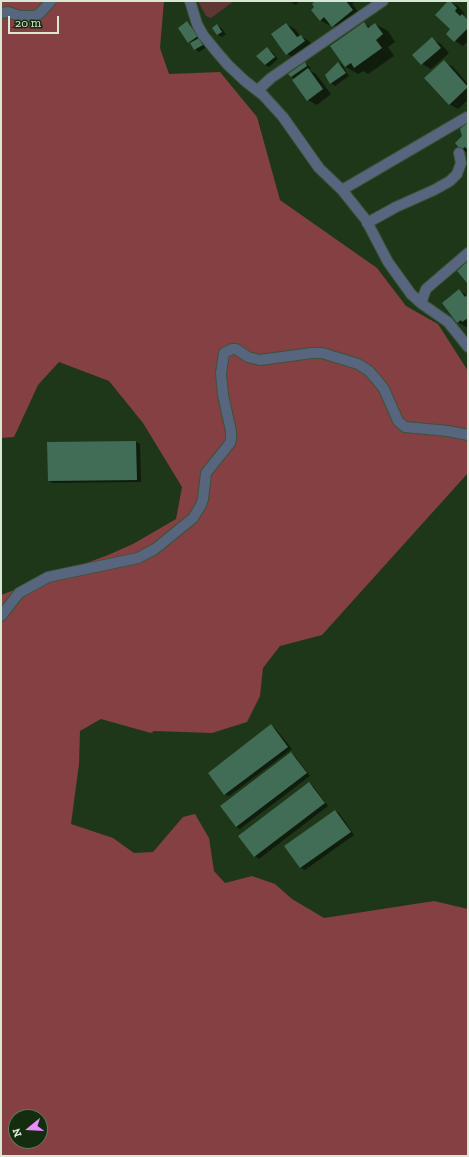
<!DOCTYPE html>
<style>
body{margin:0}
#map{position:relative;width:469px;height:1157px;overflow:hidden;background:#1e3719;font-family:"Zilla Slab",serif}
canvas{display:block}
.frame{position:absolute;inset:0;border:2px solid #d8e8d5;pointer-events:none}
.north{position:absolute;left:8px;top:1109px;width:40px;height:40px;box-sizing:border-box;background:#142d0f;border:1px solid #62785e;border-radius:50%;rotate:252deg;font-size:11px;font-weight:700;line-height:16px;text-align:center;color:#d8e8d5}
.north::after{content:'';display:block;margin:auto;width:14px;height:18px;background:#e98dfe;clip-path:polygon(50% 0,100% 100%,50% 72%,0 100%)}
.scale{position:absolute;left:8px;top:16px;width:51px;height:18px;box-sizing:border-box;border:2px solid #d8e8d5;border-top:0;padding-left:5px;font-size:12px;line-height:14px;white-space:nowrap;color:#d8e8d5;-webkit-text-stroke:3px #142d0f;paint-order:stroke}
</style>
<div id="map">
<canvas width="469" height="1157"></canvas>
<div class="frame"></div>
<div class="north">N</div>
<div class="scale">20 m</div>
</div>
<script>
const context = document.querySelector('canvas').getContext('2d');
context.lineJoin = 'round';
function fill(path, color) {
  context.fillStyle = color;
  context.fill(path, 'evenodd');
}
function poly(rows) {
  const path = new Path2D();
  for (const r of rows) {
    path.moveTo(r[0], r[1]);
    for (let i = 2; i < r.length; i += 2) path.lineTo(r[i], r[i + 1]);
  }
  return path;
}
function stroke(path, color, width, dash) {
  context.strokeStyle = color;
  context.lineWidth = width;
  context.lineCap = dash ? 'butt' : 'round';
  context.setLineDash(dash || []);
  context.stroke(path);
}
const green = poly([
 [198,1,234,1,211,18,206,16]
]);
const forest = poly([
 [1,1,164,1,160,48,169,74,220,72,257,117,280,200,377,268,406,306,438,324,468,371,468,473,322,635,280,646,263,668,260,696,247,722,212,733,154,731,151,733,101,719,80,731,79,764,71,824,113,838,134,853,153,852,183,817,195,814,209,838,214,871,225,883,252,876,275,884,292,899,324,918,434,901,468,909,468,1156,1,1156,1,595,108,555,133,544,176,519,182,487,143,423,109,381,59,362,38,385,14,437,1,438],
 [16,1117,40,1117,40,1141,16,1141]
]);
const shadow = poly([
 [288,1,300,1,296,5],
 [317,1,356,1,352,4,361,15,342,31,331,23,329,25,320,20],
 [446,1,451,1,450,2,458,6,465,14,463,16,468,19,468,41,463,46,455,41,451,29,448,2],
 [188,23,192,25,201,39,200,40,203,42,206,47,199,52,195,49,191,43,189,42],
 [286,24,295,29,300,36,309,41,313,46,296,59,287,54],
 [364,24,371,27,375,24,388,31,395,42,388,47,394,56,368,74,363,71,358,74,346,67,332,46],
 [217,25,221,28,226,34,222,37,218,35,213,28],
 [432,39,441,44,449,53,431,69,422,64,414,55],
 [267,48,271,51,278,59,269,67,265,65],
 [444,62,453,67,468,84,468,100,458,109,449,104],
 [305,63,311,68,309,70,316,74,331,94,317,105,308,100,295,79,291,77],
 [338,63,342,65,349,76,335,86,331,83,326,75],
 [468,123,468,150,466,152,462,149,460,140],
 [459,291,468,296,468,328,458,322],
 [136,442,140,444,141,482,53,483,49,481],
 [271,725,275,728,292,749,229,796,224,794],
 [291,754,295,756,310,776,240,829,236,827],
 [309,783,313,786,328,806,259,859,255,856],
 [335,811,339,813,354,835,305,870,301,868,285,846]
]);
const building = poly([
 [315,1,346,1,353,10,332,27,324,17,320,21,311,10,314,7,312,4],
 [448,1,450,1,457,8,455,11,460,16,462,14,468,20,468,28,454,42,446,34,450,29,435,15],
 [187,21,198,36,188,43,178,28],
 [364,22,368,28,375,23,383,34,376,40,382,48,354,68,351,63,345,67,330,46],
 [286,23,297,37,301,35,305,41,286,55,271,34],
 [217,24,222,32,217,35,212,28],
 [432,37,441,48,421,65,412,55],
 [199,38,203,45,194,50,190,43],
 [267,47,275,57,265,65,256,56],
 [444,60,468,87,449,105,424,78],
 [305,62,307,66,291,77,288,74],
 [338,62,346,73,330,84,325,75],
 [308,68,323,89,307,101,292,80],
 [468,122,468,150,465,147,461,150,455,143,462,136,460,129],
 [468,261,468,284,457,271],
 [459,289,465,297,468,294,468,318,462,322,461,320,457,323,442,303],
 [136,441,137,480,48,481,47,442],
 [271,724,288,747,224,795,208,773],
 [291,752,307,773,236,827,220,806],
 [309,782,325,803,254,857,238,836],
 [335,810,351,832,300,868,284,846]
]);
const minor = poly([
 [190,1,197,24,203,35,216,51,228,65,245,81,263,95,283,117,319,168,342,190,366,220,388,262,411,294,422,304,448,322,468,347],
 [1,13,8,12,20,16,36,16,41,12,51,1],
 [258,90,271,78,383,1],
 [342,190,467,117],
 [367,223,396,207,434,190,450,181,457,174,461,163,459,153],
 [421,303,426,289,468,253],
 [1,616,19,593,48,577,138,558,155,549,193,518,201,505,203,499,206,473,230,443,231,439,231,431,223,395,221,373,224,353,232,349,236,349,248,357,260,360,312,353,322,353,358,364,369,371,377,380,384,389,398,421,405,427,448,431,468,435]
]);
fill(green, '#603636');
fill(forest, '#844042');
fill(shadow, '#0007');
fill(building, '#416c56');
stroke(minor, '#3c5337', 12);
stroke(minor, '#57667e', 10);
</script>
